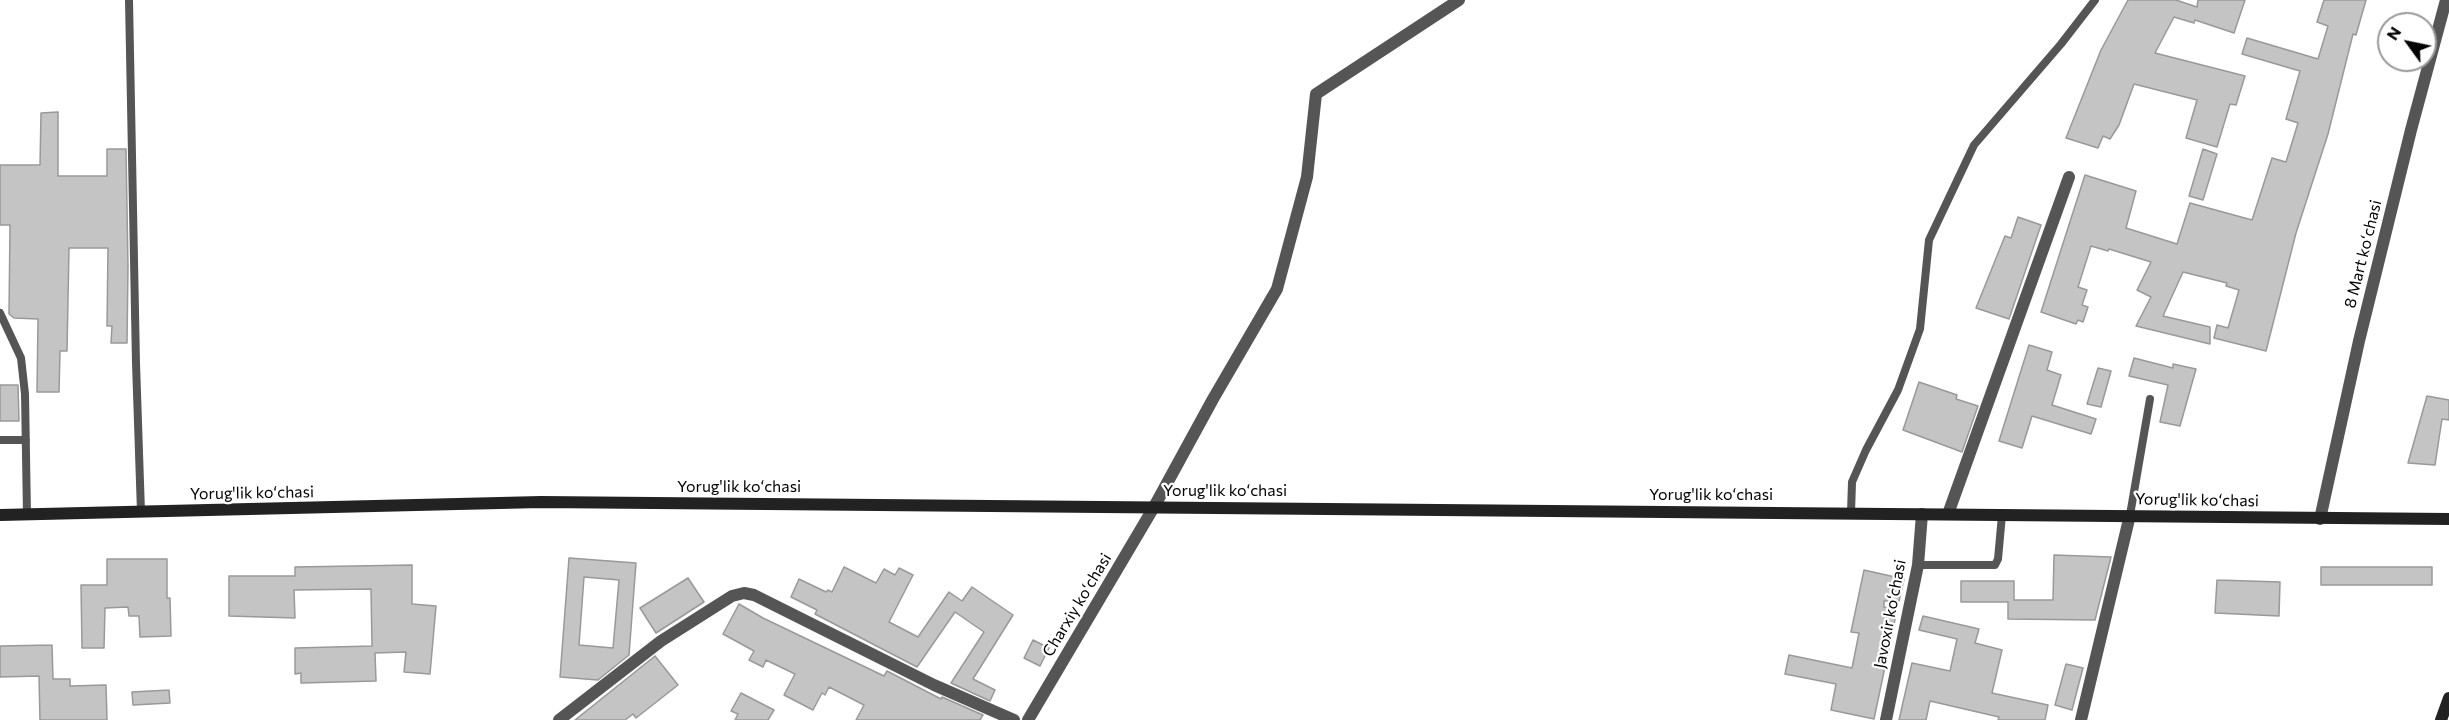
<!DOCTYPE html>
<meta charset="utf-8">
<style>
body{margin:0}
#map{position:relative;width:2449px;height:720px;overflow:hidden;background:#fff;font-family:Commissioner,sans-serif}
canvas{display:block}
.north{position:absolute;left:2377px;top:12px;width:60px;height:60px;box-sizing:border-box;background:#fff;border:2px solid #999;border-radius:50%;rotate:303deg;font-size:16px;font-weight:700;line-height:24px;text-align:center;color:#000}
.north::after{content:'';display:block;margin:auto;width:21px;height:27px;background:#000;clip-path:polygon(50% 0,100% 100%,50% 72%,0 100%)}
</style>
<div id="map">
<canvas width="2449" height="720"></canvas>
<div class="north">N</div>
</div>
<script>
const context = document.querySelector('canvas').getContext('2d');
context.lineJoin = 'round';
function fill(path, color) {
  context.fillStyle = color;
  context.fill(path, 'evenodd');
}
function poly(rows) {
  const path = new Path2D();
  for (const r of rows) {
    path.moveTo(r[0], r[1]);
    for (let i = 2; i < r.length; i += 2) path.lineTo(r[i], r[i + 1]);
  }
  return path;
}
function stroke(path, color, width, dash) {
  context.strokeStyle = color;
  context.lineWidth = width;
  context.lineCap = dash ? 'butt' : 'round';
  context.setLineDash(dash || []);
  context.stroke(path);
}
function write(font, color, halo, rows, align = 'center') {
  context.font = font + ' Commissioner,sans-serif';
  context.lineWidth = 4.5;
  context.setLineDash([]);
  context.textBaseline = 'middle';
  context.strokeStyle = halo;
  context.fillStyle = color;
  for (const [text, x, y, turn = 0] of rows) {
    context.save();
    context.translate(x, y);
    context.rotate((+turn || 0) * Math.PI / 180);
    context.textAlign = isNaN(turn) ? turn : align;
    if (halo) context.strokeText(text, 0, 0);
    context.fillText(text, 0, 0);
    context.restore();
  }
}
const building = poly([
 [2128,0,2176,0,2197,7,2198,0,2245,0,2234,33,2195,20,2194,23,2174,17,2155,53,2245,76,2236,105,2230,104,2217,147,2186,138,2197,100,2134,84,2119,125,2110,139,2103,136,2098,148,2066,138,2101,50,2128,0],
 [2324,0,2366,0,2356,35,2353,34,2328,134,2296,233,2266,351,2214,338,2217,325,2228,328,2239,290,2226,286,2227,283,2183,272,2163,316,2210,327,2210,344,2136,326,2151,297,2137,290,2151,262,2109,249,2108,251,2091,246,2078,287,2087,290,2082,305,2088,307,2083,322,2078,320,2076,324,2041,312,2085,175,2136,191,2126,228,2177,244,2190,203,2252,220,2272,158,2286,162,2298,123,2286,119,2300,71,2242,54,2247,38,2318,59,2328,26,2317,22,2324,0],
 [58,112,58,176,107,176,107,149,126,149,128,267,127,343,111,343,112,326,107,326,108,248,69,248,67,351,60,351,59,392,37,392,38,319,14,318,9,314,10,225,0,225,0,165,40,165,41,113,58,112],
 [2203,149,2217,154,2203,200,2189,196,2203,149],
 [2018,217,2041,225,2009,319,1976,308,2005,236,2011,238,2018,217],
 [2029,345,2052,352,2047,370,2061,375,2052,405,2096,419,2091,434,2032,416,2022,448,1999,441,2029,345],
 [2134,358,2173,368,2173,364,2196,369,2180,426,2160,422,2168,385,2129,376,2134,358],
 [2098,368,2111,371,2101,407,2087,404,2098,368],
 [1919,382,1957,395,1956,399,1978,406,1962,452,1903,430,1919,382],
 [0,385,18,385,19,421,0,421,0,385],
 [2427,396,2449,400,2449,420,2442,419,2435,465,2408,463,2427,396],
 [2054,555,2111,557,2095,620,2008,619,2008,602,1961,602,1961,581,2014,581,2014,600,2053,600,2054,555],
 [569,558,636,563,629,655,598,680,560,677,569,558],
 [584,577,619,580,613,648,579,645,584,577],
 [107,559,167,559,167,598,170,598,171,636,140,637,139,616,129,616,128,607,105,608,104,648,82,648,81,585,107,585,107,559],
 [412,565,412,604,436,606,430,674,404,672,406,652,375,653,376,681,301,683,301,673,295,674,295,648,372,646,371,589,294,590,295,618,229,616,229,576,295,576,295,567,412,565],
 [844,567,876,583,884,569,895,575,899,568,913,575,889,622,918,637,949,592,962,601,972,587,1013,615,973,679,995,690,990,701,951,683,984,632,955,612,917,667,815,614,817,610,791,597,799,579,826,592,828,590,832,592,844,567],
 [2321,567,2432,567,2432,585,2321,585,2321,567],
 [1864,570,1904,579,1899,601,1884,601,1884,607,1897,610,1874,719,1831,710,1836,684,1785,674,1789,655,1852,668,1859,633,1851,632,1864,570],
 [688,578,704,602,656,633,640,608,688,578],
 [2217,580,2280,582,2279,616,2215,613,2217,580],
 [739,604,763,618,884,676,887,671,941,699,942,697,983,715,980,720,856,720,864,705,829,687,825,695,822,693,813,710,784,695,795,674,766,660,763,667,749,660,754,651,723,634,739,604],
 [1923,616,1979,629,1975,643,2002,650,1992,693,2048,705,2045,720,1998,720,1999,717,1930,701,1926,720,1899,720,1912,663,1950,671,1957,639,1919,630,1923,616],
 [1033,640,1049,648,1040,666,1024,658,1033,640],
 [52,645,53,679,70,679,70,686,106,685,107,720,40,720,39,676,0,677,0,646,52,645],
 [655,656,678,685,636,718,633,714,625,720,575,720,655,656],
 [2066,664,2083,668,2072,710,2055,705,2066,664],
 [169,690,170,703,133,705,132,692,169,690],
 [741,693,774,710,768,720,735,720,738,714,731,711,741,693]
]);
const service = poly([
 [129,0,136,363,141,512],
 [0,313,21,358,25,394,27,515],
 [0,440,26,440],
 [1851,513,1852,482,1866,450,1898,390,1920,329,1929,240,1974,145,2061,44,2095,0],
 [2130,515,2150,399],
 [1918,565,1995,565,1998,559,2002,515]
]);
const minor = poly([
 [1948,514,2069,177],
 [2320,519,2359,341,2411,130,2446,0],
 [559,720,661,641,732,596,744,593,754,595,934,685,1014,720],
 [1028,720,1154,507,1213,399,1277,289,1307,177,1316,94,1459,0],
 [1886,720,1918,565,1922,514],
 [2081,720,2130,515]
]);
const secondary = poly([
 [0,515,541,502,2449,519],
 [2441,720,2449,698]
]);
const streetNames = [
 ["8 Mart koʻchasi",2363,254,-76],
 ["Yorug'lik koʻchasi",739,487],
 ["Yorug'lik koʻchasi",1225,491],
 ["Yorug'lik koʻchasi",252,493,-1],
 ["Yorug'lik koʻchasi",1711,495],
 ["Yorug'lik koʻchasi",2197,500,1],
 ["Charxiy koʻchasi",1077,605,-59],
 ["Javoxir koʻchasi",1890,614,-79]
];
fill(building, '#c4c4c4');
stroke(building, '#999', 1.5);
stroke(service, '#555', 8);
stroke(minor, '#555', 12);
stroke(secondary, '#222', 12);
write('16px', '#000', '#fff', streetNames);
</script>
